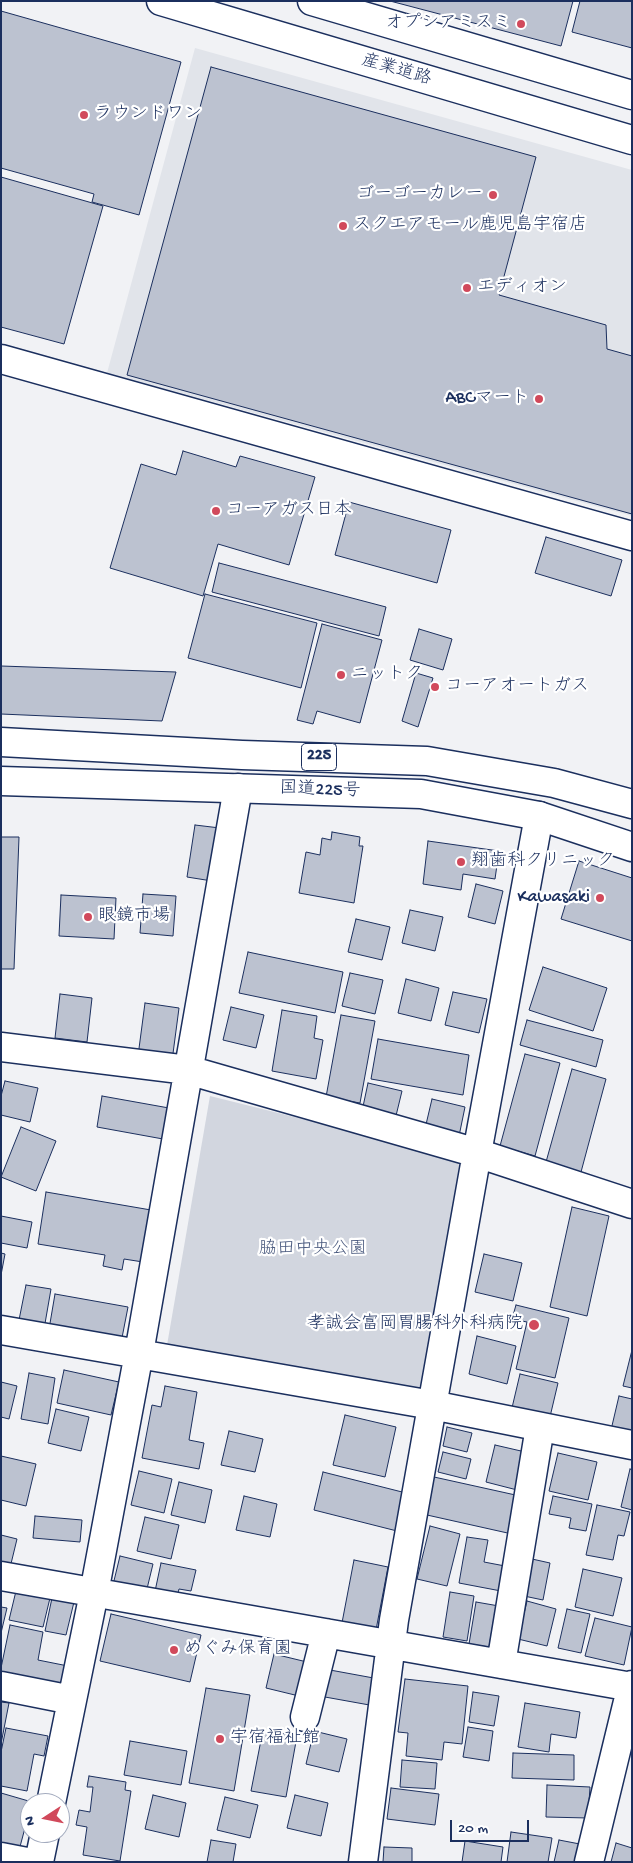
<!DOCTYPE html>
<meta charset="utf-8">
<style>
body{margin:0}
#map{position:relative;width:633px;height:1863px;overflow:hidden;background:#f1f2f5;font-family:"Gochi Hand",sans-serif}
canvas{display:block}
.frame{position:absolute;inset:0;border:2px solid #1b2f5e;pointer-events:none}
.north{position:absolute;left:20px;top:1793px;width:50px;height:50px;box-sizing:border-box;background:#fff;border:1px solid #a4acbf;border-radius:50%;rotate:259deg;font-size:14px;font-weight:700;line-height:20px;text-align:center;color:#1b2f5e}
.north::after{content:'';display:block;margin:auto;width:18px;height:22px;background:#d1495b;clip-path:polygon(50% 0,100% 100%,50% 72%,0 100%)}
.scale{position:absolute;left:450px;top:1820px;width:79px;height:22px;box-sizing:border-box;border:2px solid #1b2f5e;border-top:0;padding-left:6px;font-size:15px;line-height:18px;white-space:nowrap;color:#1b2f5e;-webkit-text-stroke:4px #fff;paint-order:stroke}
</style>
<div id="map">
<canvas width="633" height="1863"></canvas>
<div class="frame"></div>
<div class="north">N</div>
<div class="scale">20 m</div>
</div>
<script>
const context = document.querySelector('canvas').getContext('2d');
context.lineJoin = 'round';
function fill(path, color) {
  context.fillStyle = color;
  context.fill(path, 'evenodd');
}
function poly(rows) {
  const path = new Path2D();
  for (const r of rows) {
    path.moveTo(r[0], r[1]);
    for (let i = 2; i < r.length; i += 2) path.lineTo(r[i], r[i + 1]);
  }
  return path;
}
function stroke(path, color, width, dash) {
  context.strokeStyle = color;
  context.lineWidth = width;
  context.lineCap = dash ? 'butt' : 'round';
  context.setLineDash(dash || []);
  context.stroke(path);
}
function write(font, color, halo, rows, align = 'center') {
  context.font = font + ' "Gochi Hand","Klee One",sans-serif';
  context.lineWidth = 4.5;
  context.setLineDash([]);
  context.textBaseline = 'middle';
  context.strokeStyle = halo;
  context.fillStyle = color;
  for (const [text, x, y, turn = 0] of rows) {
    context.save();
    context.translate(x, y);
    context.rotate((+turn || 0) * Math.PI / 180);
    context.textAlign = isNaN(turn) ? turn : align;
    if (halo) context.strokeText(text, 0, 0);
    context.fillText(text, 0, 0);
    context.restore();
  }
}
const built = poly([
 [195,48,632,170,632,516,107,373]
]);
const green = poly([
 [210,1096,455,1157,461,1169,424,1382,413,1393,166,1351]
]);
const building = poly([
 [390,1,573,1,561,46,390,1],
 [580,1,632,1,632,48,572,32,580,1],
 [1,11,181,62,139,215,92,202,94,194,1,168,1,11],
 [211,67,536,157,499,295,606,325,607,349,632,356,632,514,127,375,211,67],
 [1,177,103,206,64,344,1,327,1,177],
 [183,451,236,467,240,456,315,477,289,565,218,544,203,596,110,568,141,464,176,475,183,451],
 [349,502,451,530,437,583,335,555,349,502],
 [546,537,622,560,611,596,535,573,546,537],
 [219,563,386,607,379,636,212,592,219,563],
 [205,594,317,623,301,688,188,658,205,594],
 [322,624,382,640,360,723,317,711,313,724,297,720,322,624],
 [419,629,452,639,443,670,410,660,419,629],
 [1,666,176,672,162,721,1,714,1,666],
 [416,673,433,678,418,727,402,721,416,673],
 [195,825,220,828,212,881,187,877,195,825],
 [332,832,360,837,359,846,363,846,354,903,299,893,306,852,320,855,322,838,331,840,332,832],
 [1,837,19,837,14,969,1,969,1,837],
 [428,841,499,851,495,879,463,874,461,890,423,884,428,841],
 [579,861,632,878,632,941,561,919,579,861],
 [476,884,503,891,495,924,468,917,476,884],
 [143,894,176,896,173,936,140,933,143,894],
 [61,895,116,898,114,939,59,936,61,895],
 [410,910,443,917,435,951,402,943,410,910],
 [356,919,390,927,382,960,348,952,356,919],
 [248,952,343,972,335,1013,239,993,248,952],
 [543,967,607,988,593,1031,529,1010,543,967],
 [350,973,383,980,375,1014,342,1006,350,973],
 [406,979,439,988,431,1021,398,1013,406,979],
 [453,992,487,999,479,1033,445,1025,453,992],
 [60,994,92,998,87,1042,55,1038,60,994],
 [145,1003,179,1008,172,1061,138,1056,145,1003],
 [231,1007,264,1015,256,1048,223,1040,231,1007],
 [282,1010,317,1016,314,1038,323,1040,316,1079,272,1071,282,1010],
 [341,1015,375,1021,360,1103,326,1097,341,1015],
 [527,1020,603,1040,596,1067,520,1045,527,1020],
 [378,1039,469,1055,463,1095,371,1079,378,1039],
 [525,1054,560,1063,535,1156,500,1146,525,1054],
 [572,1069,606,1079,581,1172,546,1162,572,1069],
 [5,1081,38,1088,30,1122,1,1115,1,1096,5,1081],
 [368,1083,402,1091,394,1124,361,1116,368,1083],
 [102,1096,169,1108,163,1139,97,1127,102,1096],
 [432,1099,465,1107,458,1141,424,1133,432,1099],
 [21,1127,56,1141,36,1191,1,1177,21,1127],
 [46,1192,151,1210,143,1262,124,1259,122,1270,103,1266,105,1255,38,1244,46,1192],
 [572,1207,609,1216,587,1316,550,1307,572,1207],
 [1,1216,32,1222,27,1248,1,1243,1,1216],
 [1,1253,5,1254,1,1275,1,1253],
 [484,1254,522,1263,513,1301,475,1292,484,1254],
 [26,1285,51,1289,43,1335,17,1330,26,1285],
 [55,1294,128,1307,120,1348,48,1335,55,1294],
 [516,1305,569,1318,555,1378,516,1369,527,1322,512,1319,516,1305],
 [477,1336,516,1346,507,1384,469,1374,477,1336],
 [632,1350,632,1388,623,1386,632,1350],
 [64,1370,119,1382,111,1415,57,1403,64,1370],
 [29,1373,55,1378,48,1424,21,1419,29,1373],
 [520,1374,558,1383,549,1421,511,1412,520,1374],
 [1,1382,17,1386,9,1419,1,1417,1,1382],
 [165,1386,197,1392,189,1440,204,1443,199,1469,142,1458,152,1405,161,1407,165,1386],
 [619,1396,632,1399,632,1435,611,1430,619,1396],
 [56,1409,89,1417,81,1451,48,1443,56,1409],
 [345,1415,396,1427,385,1477,333,1465,345,1415],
 [447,1427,472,1433,467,1452,443,1446,447,1427],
 [229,1431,263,1439,255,1472,221,1465,229,1431],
 [495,1445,534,1454,525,1492,486,1482,495,1445],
 [443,1452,471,1459,466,1479,438,1472,443,1452],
 [558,1453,597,1462,588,1500,549,1491,558,1453],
 [1,1456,36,1464,26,1506,1,1500,1,1456],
 [630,1469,632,1470,632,1510,621,1507,630,1469],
 [139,1471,172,1479,164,1513,131,1505,139,1471],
 [323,1472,410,1494,401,1532,314,1510,323,1472],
 [434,1477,520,1496,512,1534,427,1515,434,1477],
 [179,1482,212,1490,205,1523,171,1515,179,1482],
 [244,1496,277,1504,270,1537,236,1530,244,1496],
 [553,1496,592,1504,586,1531,569,1528,571,1518,549,1514,553,1496],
 [597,1505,630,1512,624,1536,618,1535,613,1560,586,1555,597,1505],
 [35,1516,82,1520,80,1542,33,1538,35,1516],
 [145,1517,179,1525,171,1559,137,1551,145,1517],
 [430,1526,460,1534,447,1586,417,1579,430,1526],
 [1,1535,17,1539,9,1572,1,1571,1,1535],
 [467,1537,488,1540,484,1562,505,1566,501,1591,459,1583,467,1537],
 [120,1556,153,1564,145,1597,112,1589,120,1556],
 [532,1559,550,1563,543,1600,524,1596,532,1559],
 [354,1560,388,1567,375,1635,341,1628,354,1560],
 [161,1563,196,1570,191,1591,179,1589,176,1601,154,1596,161,1563],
 [583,1569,622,1578,613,1616,575,1607,583,1569],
 [16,1591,50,1598,43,1627,9,1620,16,1591],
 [450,1592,474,1596,467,1641,443,1637,450,1592],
 [52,1598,74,1602,66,1635,45,1631,52,1598],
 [527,1601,556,1609,547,1646,518,1639,527,1601],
 [476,1602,499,1606,497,1619,494,1618,489,1647,469,1644,476,1602],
 [1,1607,7,1608,1,1633,1,1607],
 [567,1609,590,1614,581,1653,558,1648,567,1609],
 [111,1614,201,1635,190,1682,100,1661,111,1614],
 [595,1618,632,1627,624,1665,585,1656,595,1618],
 [10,1625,43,1632,38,1660,73,1667,68,1692,1,1679,1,1668,10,1625],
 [274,1654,307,1662,299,1696,266,1688,274,1654],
 [330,1670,379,1679,375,1706,325,1697,330,1670],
 [405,1679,468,1686,462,1744,444,1742,442,1760,406,1756,408,1733,398,1732,405,1679],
 [206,1688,250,1695,234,1791,189,1783,206,1688],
 [473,1692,499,1696,494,1726,469,1722,473,1692],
 [1,1702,9,1703,1,1744,1,1702],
 [525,1703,580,1712,576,1738,551,1734,549,1752,518,1747,525,1703],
 [468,1727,493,1731,489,1761,463,1757,468,1727],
 [6,1728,48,1736,44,1756,34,1754,27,1791,1,1786,1,1752,6,1728],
 [263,1730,297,1736,286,1797,251,1791,263,1730],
 [314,1731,347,1739,339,1772,306,1764,314,1731],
 [130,1741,187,1751,181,1785,124,1775,130,1741],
 [513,1753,574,1755,574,1780,512,1778,513,1753],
 [402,1760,437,1763,435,1789,400,1787,402,1760],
 [89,1776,126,1782,125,1790,131,1791,120,1861,83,1855,87,1827,76,1825,79,1810,90,1812,93,1787,87,1787,89,1776],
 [547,1785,590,1787,588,1818,546,1817,547,1785],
 [391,1788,439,1794,435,1825,387,1819,391,1788],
 [1,1793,32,1802,30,1803,30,1809,17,1858,1,1853,1,1793],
 [153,1795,186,1803,179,1837,145,1829,153,1795],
 [295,1795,328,1803,321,1836,287,1828,295,1795],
 [225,1797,258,1805,250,1838,217,1830,225,1797],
 [511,1832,552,1838,548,1862,507,1862,511,1832],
 [211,1840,236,1844,233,1862,207,1862,211,1840],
 [559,1840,585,1845,582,1862,554,1862,559,1840],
 [465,1841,503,1847,501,1862,462,1862,465,1841],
 [616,1843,632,1848,632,1862,611,1862,616,1843],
 [384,1847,412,1848,412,1862,383,1862,384,1847]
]);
const minor = poly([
 [1,359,632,536],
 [1,1047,188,1070,477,1153,632,1204],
 [1,1330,432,1405,632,1445],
 [1,1576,632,1687],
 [501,1664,540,1427],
 [1,1686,72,1700],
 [305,1717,326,1633],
 [51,1803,94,1593,139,1353,238,788],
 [1,1857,27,1862],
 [39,1862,45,1833],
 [363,1862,394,1620,477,1153,539,816],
 [589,1862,632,1685]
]);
const major = poly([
 [161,1,632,140],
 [312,1,632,95]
]);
const highway = poly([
 [1,742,242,755,427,761,554,783,632,804],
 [1,781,421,794,539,816,632,847]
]);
const markers = [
 [521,24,5,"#d1495b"],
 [84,115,5,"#d1495b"],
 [493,195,5,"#d1495b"],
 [343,226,5,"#d1495b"],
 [467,288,5,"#d1495b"],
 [539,399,5,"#d1495b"],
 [216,511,5,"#d1495b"],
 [341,675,5,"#d1495b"],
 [435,687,5,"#d1495b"],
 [461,862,5,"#d1495b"],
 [600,898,5,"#d1495b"],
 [88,917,5,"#d1495b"],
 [534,1325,6,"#d1495b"],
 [174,1650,5,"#d1495b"],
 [220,1739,5,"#d1495b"]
];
const shields = [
 [319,757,35]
];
const shieldNames = [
 ["225",319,757]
];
const poiNames = [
 ["オプシアミスミ",511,24,"right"],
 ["ラウンドワン",94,115],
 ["ゴーゴーカレー",483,195,"right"],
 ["スクエアモール鹿児島宇宿店",353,226],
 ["エディオン",477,288],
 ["ABCマート",529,399,"right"],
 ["コーアガス日本",226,511],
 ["ニットク",351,675],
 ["コーアオートガス",445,687],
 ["翔歯科クリニック",471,862],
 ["Kawasaki",590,898,"right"],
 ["眼鏡市場",98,917],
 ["孝誠会富岡胃腸科外科病院",523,1325,"right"],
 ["めぐみ保育園",184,1650],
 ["宇宿福祉館",230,1739]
];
const streetNames = [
 ["産業道路",396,71,16],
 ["国道225号",320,791,2]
];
const parkNames = [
 ["脇田中央公園",313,1250]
];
fill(built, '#e1e4ea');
fill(green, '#d2d6df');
fill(building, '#bcc2d0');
stroke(building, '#1b2f5e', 1);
stroke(minor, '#1b2f5e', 31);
stroke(major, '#1b2f5e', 31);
stroke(highway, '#1b2f5e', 31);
stroke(minor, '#fff', 28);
stroke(major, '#fff', 28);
stroke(highway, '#fff', 28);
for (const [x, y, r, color] of markers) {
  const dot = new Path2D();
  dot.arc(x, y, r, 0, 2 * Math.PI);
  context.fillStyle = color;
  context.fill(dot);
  stroke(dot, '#fff', 2);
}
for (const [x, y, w] of shields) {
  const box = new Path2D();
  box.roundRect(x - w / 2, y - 13.5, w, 27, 4);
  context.fillStyle = '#fff';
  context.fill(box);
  stroke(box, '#1b2f5e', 1);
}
write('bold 16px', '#1b2f5e', null, shieldNames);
write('18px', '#1b2f5e', '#fff', poiNames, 'left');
write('18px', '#1b2f5e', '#fff', streetNames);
write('18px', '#49597e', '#fff', parkNames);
</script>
